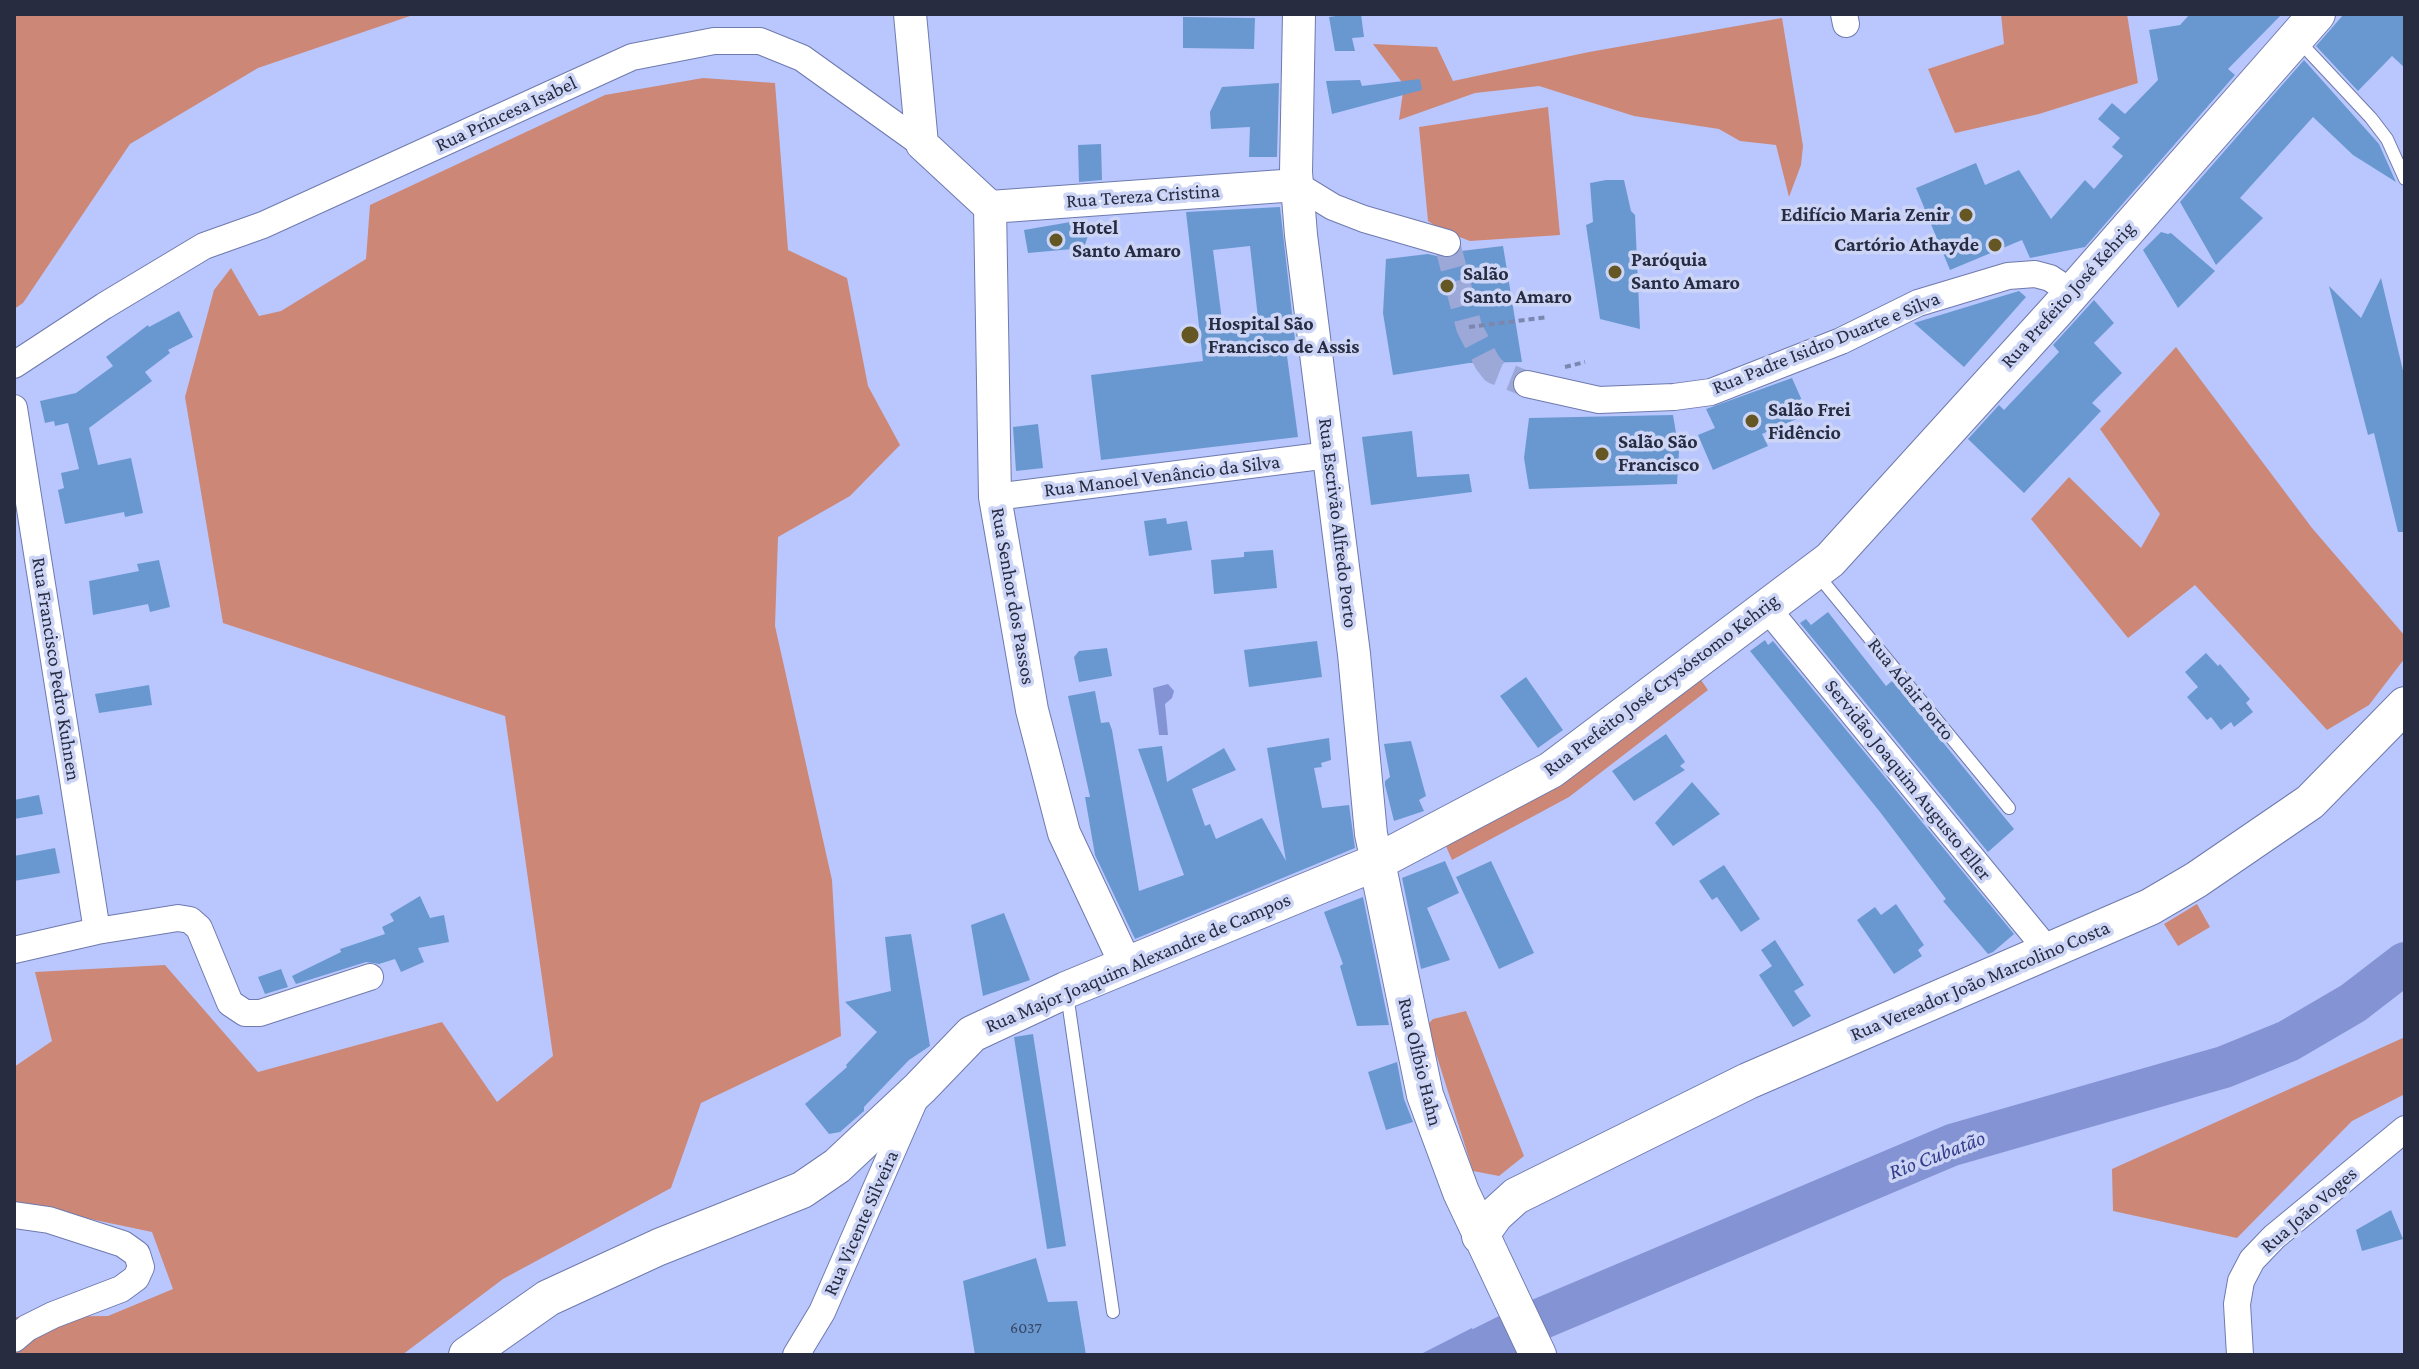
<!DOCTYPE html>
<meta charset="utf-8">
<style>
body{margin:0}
#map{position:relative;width:2419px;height:1369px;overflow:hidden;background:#b9c7fe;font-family:"Crimson Pro",serif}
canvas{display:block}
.frame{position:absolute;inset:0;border:16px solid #272c41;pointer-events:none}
</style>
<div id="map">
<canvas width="2419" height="1369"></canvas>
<div class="frame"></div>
</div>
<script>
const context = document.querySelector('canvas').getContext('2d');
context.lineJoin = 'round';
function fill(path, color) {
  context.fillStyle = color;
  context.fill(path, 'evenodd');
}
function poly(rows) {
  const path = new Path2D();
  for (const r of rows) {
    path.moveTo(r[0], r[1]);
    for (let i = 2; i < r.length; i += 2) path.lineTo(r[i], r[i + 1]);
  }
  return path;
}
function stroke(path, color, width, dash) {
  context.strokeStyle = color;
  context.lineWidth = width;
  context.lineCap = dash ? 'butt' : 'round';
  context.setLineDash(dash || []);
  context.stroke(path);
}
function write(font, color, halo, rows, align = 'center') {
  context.font = font + ' "Crimson Pro",serif';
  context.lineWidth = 7;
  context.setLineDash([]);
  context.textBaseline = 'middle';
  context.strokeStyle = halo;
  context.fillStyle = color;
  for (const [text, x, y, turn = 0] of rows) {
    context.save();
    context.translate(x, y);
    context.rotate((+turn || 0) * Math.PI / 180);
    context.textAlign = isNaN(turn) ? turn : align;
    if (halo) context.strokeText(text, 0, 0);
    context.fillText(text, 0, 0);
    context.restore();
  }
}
const green = poly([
 [14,14,416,14,258,68,130,144,23,303,14,309],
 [2001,14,2127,14,2138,83,2039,114,1955,133,1928,69,2004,44],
 [1782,18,1803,146,1801,165,1789,197,1776,145,1740,141,1719,129,1634,116,1539,86,1475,93,1399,120,1404,85,1373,44,1437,47,1453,81,1589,52],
 [703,78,775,83,788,250,847,278,868,386,900,445,850,496,778,537,775,626,832,880,841,1036,701,1103,671,1188,503,1279,402,1355,14,1354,14,1317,108,1316,173,1289,152,1232,14,1203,14,1067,52,1041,35,972,165,965,258,1072,442,1022,497,1102,553,1056,505,716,223,623,185,397,214,290,231,268,259,316,281,311,366,259,370,205,605,95],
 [1548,107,1560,235,1470,241,1441,230,1428,221,1419,127],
 [2176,347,2312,528,2405,636,2405,658,2369,705,2327,730,2195,585,2128,638,2031,519,2069,477,2141,548,2160,514,2100,429],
 [1694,670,1708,690,1569,797,1452,860,1442,837],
 [2197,904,2210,927,2178,946,2164,924],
 [1466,1011,1524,1156,1499,1176,1473,1171,1427,1025,1433,1019],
 [2405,1037,2405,1094,2352,1121,2237,1238,2113,1211,2112,1169]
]);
const water = poly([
 [1168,684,1174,691,1172,698,1165,704,1168,735,1159,735,1153,688],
 [1472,1328,1482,1355,1419,1355]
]);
const river = poly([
 [1468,1355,1538,1320,1952,1145,2224,1067,2288,1041,2353,1003,2405,963]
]);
const building = poly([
 [1350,14,1361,14,1364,37,1352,38,1355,51,1335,51,1329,17],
 [2190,14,2282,14,2228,69,2235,75,2085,247,2030,258,2022,240,1950,270,1916,188,1976,163,1985,185,2019,170,2051,219,2085,180,2094,189,2123,156,2112,147,2120,138,2098,119,2112,103,2125,114,2158,80,2149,30,2180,25],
 [2344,14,2405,14,2405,68,2392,56,2358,91,2316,46],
 [1183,17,1255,18,1254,49,1183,48],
 [2304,60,2379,144,2396,182,2353,155,2313,117,2240,198,2263,218,2216,265,2180,202],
 [1420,79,1422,90,1332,114,1326,81,1360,80,1362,86],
 [1279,83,1277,157,1249,157,1250,127,1211,129,1210,112,1222,87],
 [1101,144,1102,180,1079,182,1078,145],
 [1606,180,1624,180,1631,211,1635,215,1640,329,1600,319,1586,225,1593,222,1590,183],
 [1280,207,1295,340,1285,341,1298,437,1101,460,1091,375,1203,361,1186,212],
 [1250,246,1258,318,1223,328,1213,250],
 [1082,220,1089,232,1084,248,1028,253,1024,230],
 [2161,232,2168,234,2171,233,2215,271,2178,308,2143,250],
 [1503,246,1522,362,1469,363,1393,375,1383,313,1386,259,1428,254,1450,259,1461,251],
 [2381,278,2405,379,2405,532,2398,532,2374,433,2368,435,2329,286,2361,318],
 [2019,291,2026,297,1964,367,1914,323],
 [2094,300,2114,323,2094,343,2122,373,2092,403,2101,411,2024,493,1968,439,1999,405,2004,410,2059,352,2053,345],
 [179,311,193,337,168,350,170,353,145,372,152,381,89,428,98,465,131,458,143,513,125,517,124,512,65,524,58,490,64,488,61,473,79,469,68,423,55,426,54,421,45,423,40,401,76,393,113,366,106,357,148,325,149,327],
 [1792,378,1808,414,1762,434,1768,446,1713,470,1698,435,1715,428,1706,409],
 [1673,415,1679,451,1677,484,1529,489,1524,458,1529,418],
 [1038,424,1043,468,1016,471,1013,427],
 [1412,431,1417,477,1469,474,1472,492,1371,505,1362,437],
 [1166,518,1167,524,1187,521,1192,550,1149,556,1144,521],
 [1273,550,1277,588,1214,594,1211,560,1244,557,1244,552],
 [159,560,170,607,150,612,148,604,93,615,89,581,139,571,137,564],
 [1828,612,1886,686,1892,681,1909,701,2014,829,1988,852,1800,623,1806,619,1811,625],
 [1765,640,1768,645,1773,641,2014,934,1993,952,1988,954,1943,901,1946,899,1880,812,1750,651],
 [1317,641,1322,677,1249,687,1244,650],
 [1107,648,1112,676,1079,682,1074,657,1079,651],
 [2206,653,2218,666,2220,664,2250,699,2246,703,2253,712,2234,727,2231,722,2221,730,2211,717,2207,720,2187,697,2198,687,2185,672],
 [1526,677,1563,730,1538,748,1500,696],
 [149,685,152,705,99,713,95,694],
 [1095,691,1101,723,1109,722,1112,730,1139,891,1184,875,1138,749,1162,746,1167,782,1224,748,1236,770,1192,789,1205,826,1210,824,1216,839,1262,818,1286,861,1267,748,1329,738,1331,760,1321,763,1322,767,1314,768,1322,808,1349,805,1355,848,1135,939,1095,855,1085,797,1090,797,1068,696],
 [1666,734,1685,762,1680,766,1685,770,1634,801,1612,771],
 [1411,741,1426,796,1419,800,1424,811,1394,821,1385,785,1385,781,1390,777,1384,744],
 [1692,782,1720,814,1673,846,1655,823],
 [39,795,43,814,14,819,14,800],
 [55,848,60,873,14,881,14,856],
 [1445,861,1459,893,1427,908,1450,960,1421,969,1402,878],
 [1491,861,1534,953,1499,969,1456,877],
 [1724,865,1760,919,1741,932,1717,897,1712,900,1699,881],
 [420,896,430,918,444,915,449,942,418,948,424,962,401,972,395,959,379,964,366,962,296,984,292,976,341,952,340,949,385,934,382,927,394,921,390,914],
 [1363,897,1389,1025,1357,1026,1340,966,1343,964,1324,912],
 [1896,904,1924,945,1918,950,1922,956,1894,974,1857,920,1875,907,1881,915],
 [1004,913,1030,980,983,996,971,925],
 [911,934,930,1046,909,1060,864,1107,864,1111,840,1132,829,1134,805,1104,847,1067,846,1065,877,1032,845,1002,891,991,885,937],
 [1775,940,1804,985,1794,991,1811,1016,1793,1027,1759,975,1772,966,1761,950],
 [281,969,288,987,265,994,258,977],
 [1033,1034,1066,1246,1047,1249,1014,1037],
 [1397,1062,1404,1099,1413,1122,1386,1130,1368,1072],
 [2391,1210,2403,1239,2362,1251,2356,1230],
 [1036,1258,1048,1302,1077,1301,1086,1355,975,1355,963,1281]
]);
const minorTunnel = poly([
 [1447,243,1469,327,1487,362,1494,371,1527,384]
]);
const path = poly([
 [1469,327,1548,317],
 [1565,367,1585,362]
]);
const service = poly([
 [2298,40,2371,118,2387,139,2405,179],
 [1816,573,2009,808],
 [1067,994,1113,1312]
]);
const minor = poly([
 [1844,14,1846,24],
 [1297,185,1333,207,1364,219,1447,243],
 [14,365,104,306,204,246,263,225,632,57,714,41,760,41,802,58,922,144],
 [1527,384,1599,400,1674,397,1711,392,1841,341,1918,303,2008,276,2035,274,2050,278,2071,292],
 [14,408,97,931],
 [995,497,1329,455],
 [1766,607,2049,952],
 [14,950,97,931,178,918,190,920,199,928,230,1003,245,1013,260,1013,370,977],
 [14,1215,49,1220,123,1244,137,1254,141,1267,136,1278,121,1289,53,1315,27,1328,14,1339],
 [796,1355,822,1312,915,1099],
 [2240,1355,2237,1304,2241,1281,2252,1260,2274,1237,2405,1129]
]);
const tertiary = poly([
 [910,14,922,144,990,207],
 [1299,14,1296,172,1301,235,1354,654,1371,834,1377,862],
 [990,207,995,497,1032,710,1064,833,1127,967],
 [990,207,1297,185]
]);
const secondary = poly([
 [1377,862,1425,1095,1461,1192,1538,1355],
 [1480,1236,1495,1215,1516,1196,1748,1081,2150,907,2196,880,2310,802,2405,705],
 [467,1355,548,1298,659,1247,802,1190,837,1166,920,1088,972,1034,1066,990,1377,862,1551,770,1830,560,2057,310,2317,14]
]);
const markers = [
 [1966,215,8,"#655724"],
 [1056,240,8,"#655724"],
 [1995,245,8,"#655724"],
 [1615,272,8,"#655724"],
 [1447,286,8,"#655724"],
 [1190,335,10,"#655724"],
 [1752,421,8,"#655724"],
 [1602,454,8,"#655724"]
];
const numberNames = [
 ["6037",1026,1328]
];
const streetNames = [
 ["Rua Princesa Isabel",506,114,-25],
 ["Rua Tereza Cristina",1143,196,-4],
 ["Rua Prefeito José Kehrig",2068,295,-48],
 ["Rua Padre Isidro Duarte e Silva",1826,343,-22],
 ["Rua Manoel Venâncio da Silva",1162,476,-7],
 ["Rua Escrivão Alfredo Porto",1338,523,83],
 ["Rua Senhor dos Passos",1013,596,80],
 ["Rua Francisco Pedro Kuhnen",56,669,81],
 ["Rua Prefeito José Crysóstomo Kehrig",1661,685,-37],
 ["Rua Adair Porto",1911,689,51],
 ["Servidão Joaquim Augusto Eller",1908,780,51],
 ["Rua Major Joaquim Alexandre de Campos",1138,963,-23],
 ["Rua Vereador João Marcolino Costa",1980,981,-23],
 ["Rua Olíbio Hahn",1420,1062,76],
 ["Rua João Voges",2309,1210,-41],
 ["Rua Vicente Silveira",861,1223,-66]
];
const poiNames = [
 ["Edifício Maria Zenir",1950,215,"right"],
 ["Hotel",1072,228],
 ["Santo Amaro",1072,251],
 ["Cartório Athayde",1979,245,"right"],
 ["Paróquia",1631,260],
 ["Santo Amaro",1631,283],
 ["Salão",1463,274],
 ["Santo Amaro",1463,297],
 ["Hospital São",1208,324],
 ["Francisco de Assis",1208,347],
 ["Salão Frei",1768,410],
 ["Fidêncio",1768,433],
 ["Salão São",1618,442],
 ["Francisco",1618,465]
];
const waterNames = [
 ["Rio Cubatão",1937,1155,-21]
];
fill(green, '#cd8777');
fill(water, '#8493d4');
stroke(river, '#8493d4', 42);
fill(building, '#6998d0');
stroke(minorTunnel, '#9ca8d8', 26, [26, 13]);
stroke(service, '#6f7aad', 14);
stroke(minor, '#6f7aad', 28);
stroke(tertiary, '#6f7aad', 34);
stroke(secondary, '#6f7aad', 38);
stroke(path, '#7c87b0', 4, [6, 4]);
stroke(service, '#fff', 12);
stroke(minor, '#fff', 26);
stroke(tertiary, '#fff', 32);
stroke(secondary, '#fff', 36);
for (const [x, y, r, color] of markers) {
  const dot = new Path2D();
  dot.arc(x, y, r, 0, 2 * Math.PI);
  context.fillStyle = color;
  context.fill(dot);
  stroke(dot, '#cdd5f7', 3);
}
write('16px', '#384765', null, numberNames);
write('20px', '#272c41', '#cdd5f7', streetNames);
write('bold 20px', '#272c41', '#cdd5f7', poiNames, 'left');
write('italic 22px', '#343d8b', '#cdd5f7', waterNames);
</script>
